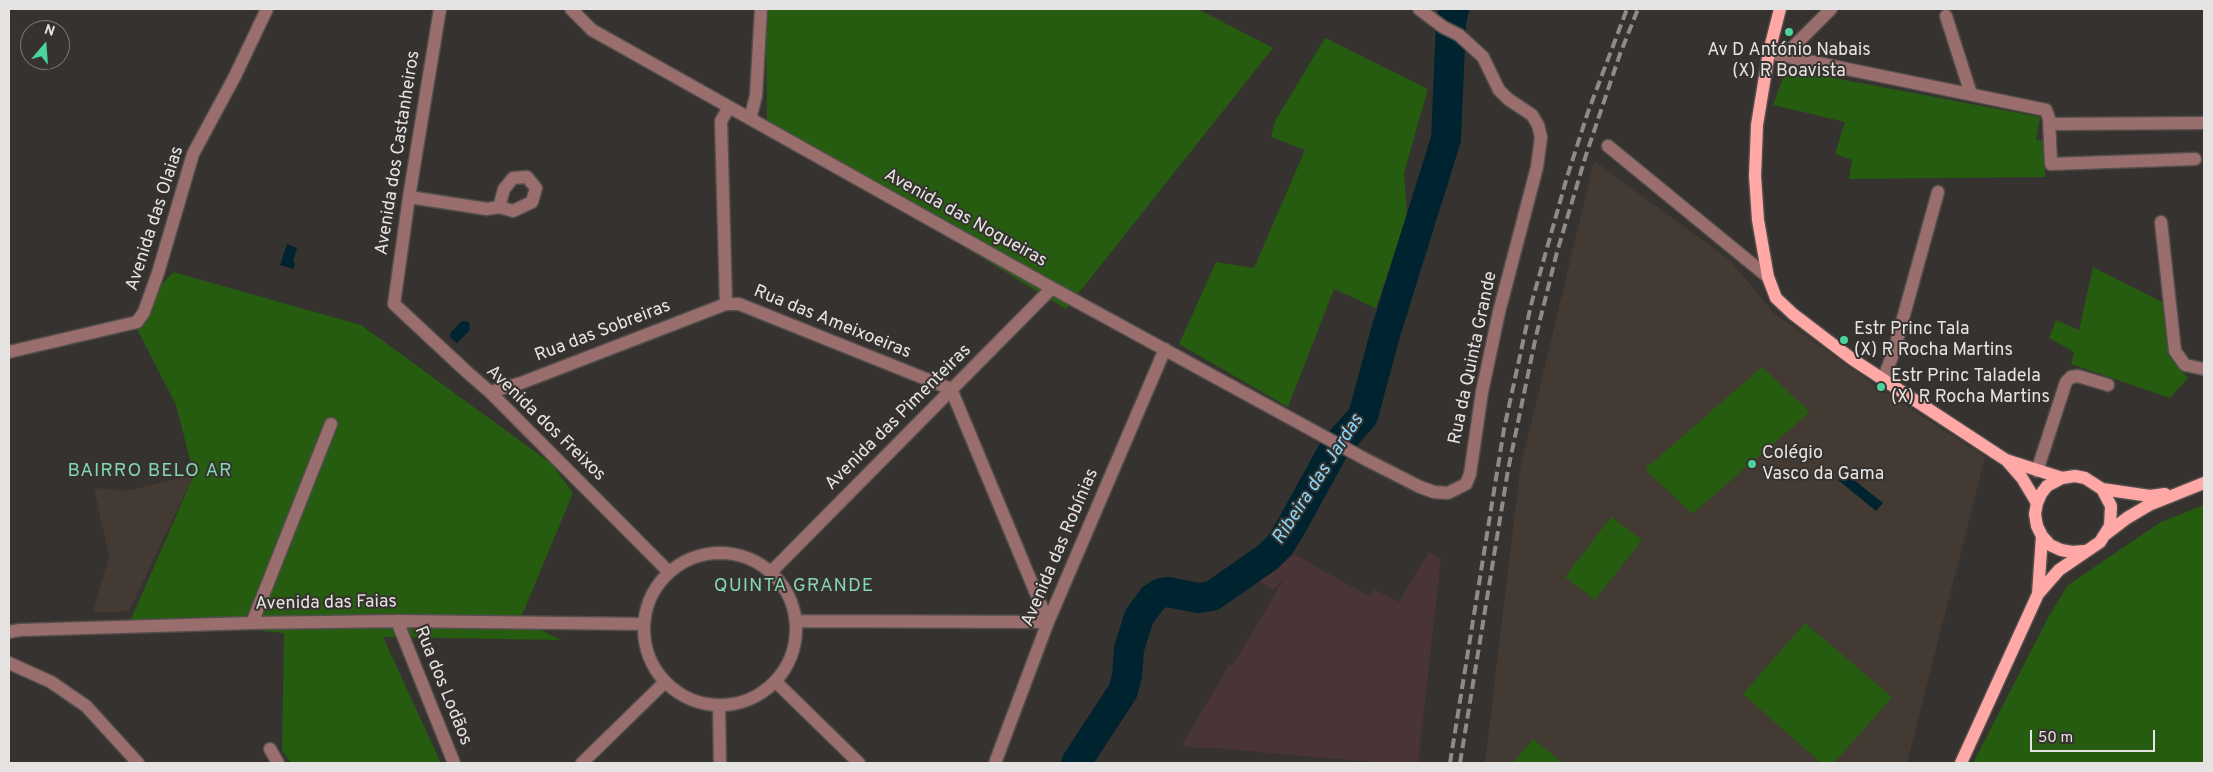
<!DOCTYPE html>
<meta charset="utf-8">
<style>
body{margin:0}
#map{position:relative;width:2213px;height:772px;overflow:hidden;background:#36322f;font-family:Overpass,sans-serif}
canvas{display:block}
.frame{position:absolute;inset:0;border:10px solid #e6e4e2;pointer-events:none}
.north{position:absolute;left:20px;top:20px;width:50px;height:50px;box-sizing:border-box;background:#36322f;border:1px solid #7c7977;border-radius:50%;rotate:18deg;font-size:14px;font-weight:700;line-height:20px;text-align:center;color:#e6e4e2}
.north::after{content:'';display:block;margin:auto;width:18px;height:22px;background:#4ad49c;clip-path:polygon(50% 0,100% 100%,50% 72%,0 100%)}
.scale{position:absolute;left:2030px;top:730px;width:125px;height:22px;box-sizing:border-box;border:2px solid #e6e4e2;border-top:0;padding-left:6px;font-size:15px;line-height:18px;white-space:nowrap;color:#e6e4e2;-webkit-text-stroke:4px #36322f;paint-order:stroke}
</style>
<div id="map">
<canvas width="2213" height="772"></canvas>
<div class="frame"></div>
<div class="north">N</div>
<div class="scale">50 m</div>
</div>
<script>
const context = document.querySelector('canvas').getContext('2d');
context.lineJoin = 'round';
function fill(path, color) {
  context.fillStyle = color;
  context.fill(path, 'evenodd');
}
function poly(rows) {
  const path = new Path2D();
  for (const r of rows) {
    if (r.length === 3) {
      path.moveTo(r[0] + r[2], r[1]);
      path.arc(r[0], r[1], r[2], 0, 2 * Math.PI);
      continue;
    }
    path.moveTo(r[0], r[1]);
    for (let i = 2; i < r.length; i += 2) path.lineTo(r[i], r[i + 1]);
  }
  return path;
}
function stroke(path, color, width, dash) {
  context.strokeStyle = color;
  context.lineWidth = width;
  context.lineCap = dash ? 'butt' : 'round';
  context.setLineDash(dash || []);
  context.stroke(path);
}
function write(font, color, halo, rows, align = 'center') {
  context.font = font + ' Overpass,sans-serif';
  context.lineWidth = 4;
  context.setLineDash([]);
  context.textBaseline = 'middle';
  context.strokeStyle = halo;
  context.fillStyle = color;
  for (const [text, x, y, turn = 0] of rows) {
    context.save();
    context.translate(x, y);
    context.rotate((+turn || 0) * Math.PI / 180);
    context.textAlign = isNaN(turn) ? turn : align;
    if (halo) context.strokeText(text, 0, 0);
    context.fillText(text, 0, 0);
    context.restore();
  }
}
const built = poly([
 [1594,161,1730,260,1774,313,1877,387,1985,457,1907,763,1485,763,1520,470],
 [194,475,129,611,93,613,109,556,94,488,126,491]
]);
const industrial = poly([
 [1429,552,1441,559,1418,763,1369,762,1215,748,1195,748,1182,745,1229,665,1232,666,1282,582,1280,581,1274,590,1257,580,1294,554,1369,596,1374,589,1399,602]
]);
const green = poly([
 [766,9,1198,9,1273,48,1066,309,767,127],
 [1325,38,1428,89,1404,173,1407,215,1376,308,1334,289,1288,407,1179,344,1216,262,1254,268,1305,150,1271,137,1275,121],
 [1792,70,2040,117,2036,140,2045,141,2045,177,1849,179,1852,160,1835,154,1845,122,1773,105,1783,78],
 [2093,267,2162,302,2165,308,2168,355,2188,378,2170,398,2071,364,2074,352,2049,338,2056,320,2079,330],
 [173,272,361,325,552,464,573,493,520,620,561,640,383,637,441,763,291,763,282,751,284,633,131,619,194,475,176,405,132,319],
 [1762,367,1810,412,1692,514,1645,469],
 [2204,505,2204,763,1973,763,2049,616,2068,585,2161,522],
 [1611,517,1642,540,1595,600,1565,577],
 [1805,623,1892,697,1834,763,1821,763,1743,694],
 [1533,739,1563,763,1513,763]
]);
const water = poly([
 [287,244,297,248,293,261,295,265,293,269,280,265],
 [462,321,469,322,470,330,457,343,450,337,450,333],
 [1844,472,1883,503,1876,511,1838,480]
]);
const river = poly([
 [1076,763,1123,691,1127,676,1129,649,1139,617,1153,598,1161,593,1168,592,1198,598,1212,596,1268,557,1280,545,1291,527,1334,449,1363,416,1386,331,1446,139,1451,23,1454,9]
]);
const minor = poly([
 [440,9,409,197,394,304,467,372,490,392,668,571],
 [571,9,592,30,1052,288,1365,459,1420,487,1434,492,1448,493,1466,484,1470,474,1482,392,1499,312,1537,167,1541,137,1538,125,1532,115,1508,99,1499,90,1483,57,1459,35,1443,27,1419,9],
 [1946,16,1971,94],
 [1778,55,1784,56,1831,9],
 [1784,56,2046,110,2051,124,2204,123],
 [2049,118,2051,164,2195,159],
 [750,119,756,96,761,9],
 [1608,146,1768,277],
 [409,197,487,209,499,207,513,211,532,202,536,188,527,177,513,178,504,189,499,207],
 [2161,222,2175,351,2185,365,2204,369],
 [726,304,721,121,729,107],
 [9,352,137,322,144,312,158,273,193,154,235,76,267,9],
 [1883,380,1894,351,1938,192],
 [490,392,521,383,726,304,739,304,951,389,1048,622,796,621],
 [2037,471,2066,382,2071,377,2078,376,2108,385],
 [720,629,76],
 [771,572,1052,288],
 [397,621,454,763],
 [252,623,331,424],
 [9,632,20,630,252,623,397,621,643,624],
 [9,663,51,682,86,706,138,763],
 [776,682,859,763],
 [719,705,720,763],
 [270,749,278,763],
 [582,763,665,682],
 [995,763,1048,622,1165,349]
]);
const major = poly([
 [1780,9,1769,52,1757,125,1755,176,1758,220,1768,277,1776,298,1793,314,1852,359,2006,460,2062,478],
 [2008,462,2022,478,2037,503],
 [2102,489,2150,496,2165,494],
 [2106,534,2127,518,2149,505,2204,483],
 [2038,594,2042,536],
 [1961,763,2038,594,2059,570,2100,542,2110,526,2111,506,2102,489,2085,478,2075,476,2062,478,2047,486,2041,494,2037,503,2035,514,2037,526,2042,536,2050,545,2061,550,2072,552,2084,551]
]);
const rail = poly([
 [1450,763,1504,429,1531,305,1567,177,1588,112,1627,9],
 [1460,763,1508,470,1536,336,1557,252,1586,155,1620,54,1638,9]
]);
const markers = [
 [1789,32,5,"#4ad49c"],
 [1844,340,5,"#4ad49c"],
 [1881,387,5,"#4ad49c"],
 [1752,464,5,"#4ad49c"]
];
const poiNames = [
 ["Av D António Nabais",1789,51,"center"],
 ["(X) R Boavista",1789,72,"center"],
 ["Estr Princ Tala",1854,330],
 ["(X) R Rocha Martins",1854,351],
 ["Estr Princ Taladela",1891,377],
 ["(X) R Rocha Martins",1891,398],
 ["Colégio",1762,454],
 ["Vasco da Gama",1762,475]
];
const streetNames = [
 ["Avenida dos Castanheiros",399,153,-81],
 ["Avenida das Olaias",156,219,-72],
 ["Avenida das Nogueiras",965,219,29],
 ["Rua das Ameixoeiras",832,323,22],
 ["Rua das Sobreiras",603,332,-21],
 ["Rua da Quinta Grande",1474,358,-78],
 ["Avenida das Pimenteiras",899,418,-45],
 ["Avenida dos Freixos",545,424,44],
 ["Avenida das Robínias",1061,548,-67],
 ["Avenida das Faias",326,604,-1],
 ["Rua dos Lodãos",442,686,68]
];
const neighbourhoodNames = [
 ["BAIRRO BELO AR",150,472],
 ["QUINTA GRANDE",794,587]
];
const waterNames = [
 ["Ribeira das Jardas",1319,480,-57]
];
fill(built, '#443a34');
fill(industrial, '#493436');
fill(green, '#255c10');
fill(water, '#002330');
stroke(river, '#002330', 30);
stroke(minor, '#524e4c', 15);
stroke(major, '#524e4c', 15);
stroke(minor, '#996e6c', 12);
stroke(major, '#ffa8a5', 12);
stroke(rail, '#8e8b89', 4, [10, 5]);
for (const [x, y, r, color] of markers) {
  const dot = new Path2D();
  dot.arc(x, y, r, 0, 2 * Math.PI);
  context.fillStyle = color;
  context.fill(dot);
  stroke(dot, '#36322f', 2);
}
write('18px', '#e6e4e2', '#36322f', poiNames, 'left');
write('18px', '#e6e4e2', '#36322f', streetNames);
context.letterSpacing = '1px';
write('19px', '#84d7b0', '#36322f', neighbourhoodNames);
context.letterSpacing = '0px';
write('italic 19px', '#88d8f9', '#36322f', waterNames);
</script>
